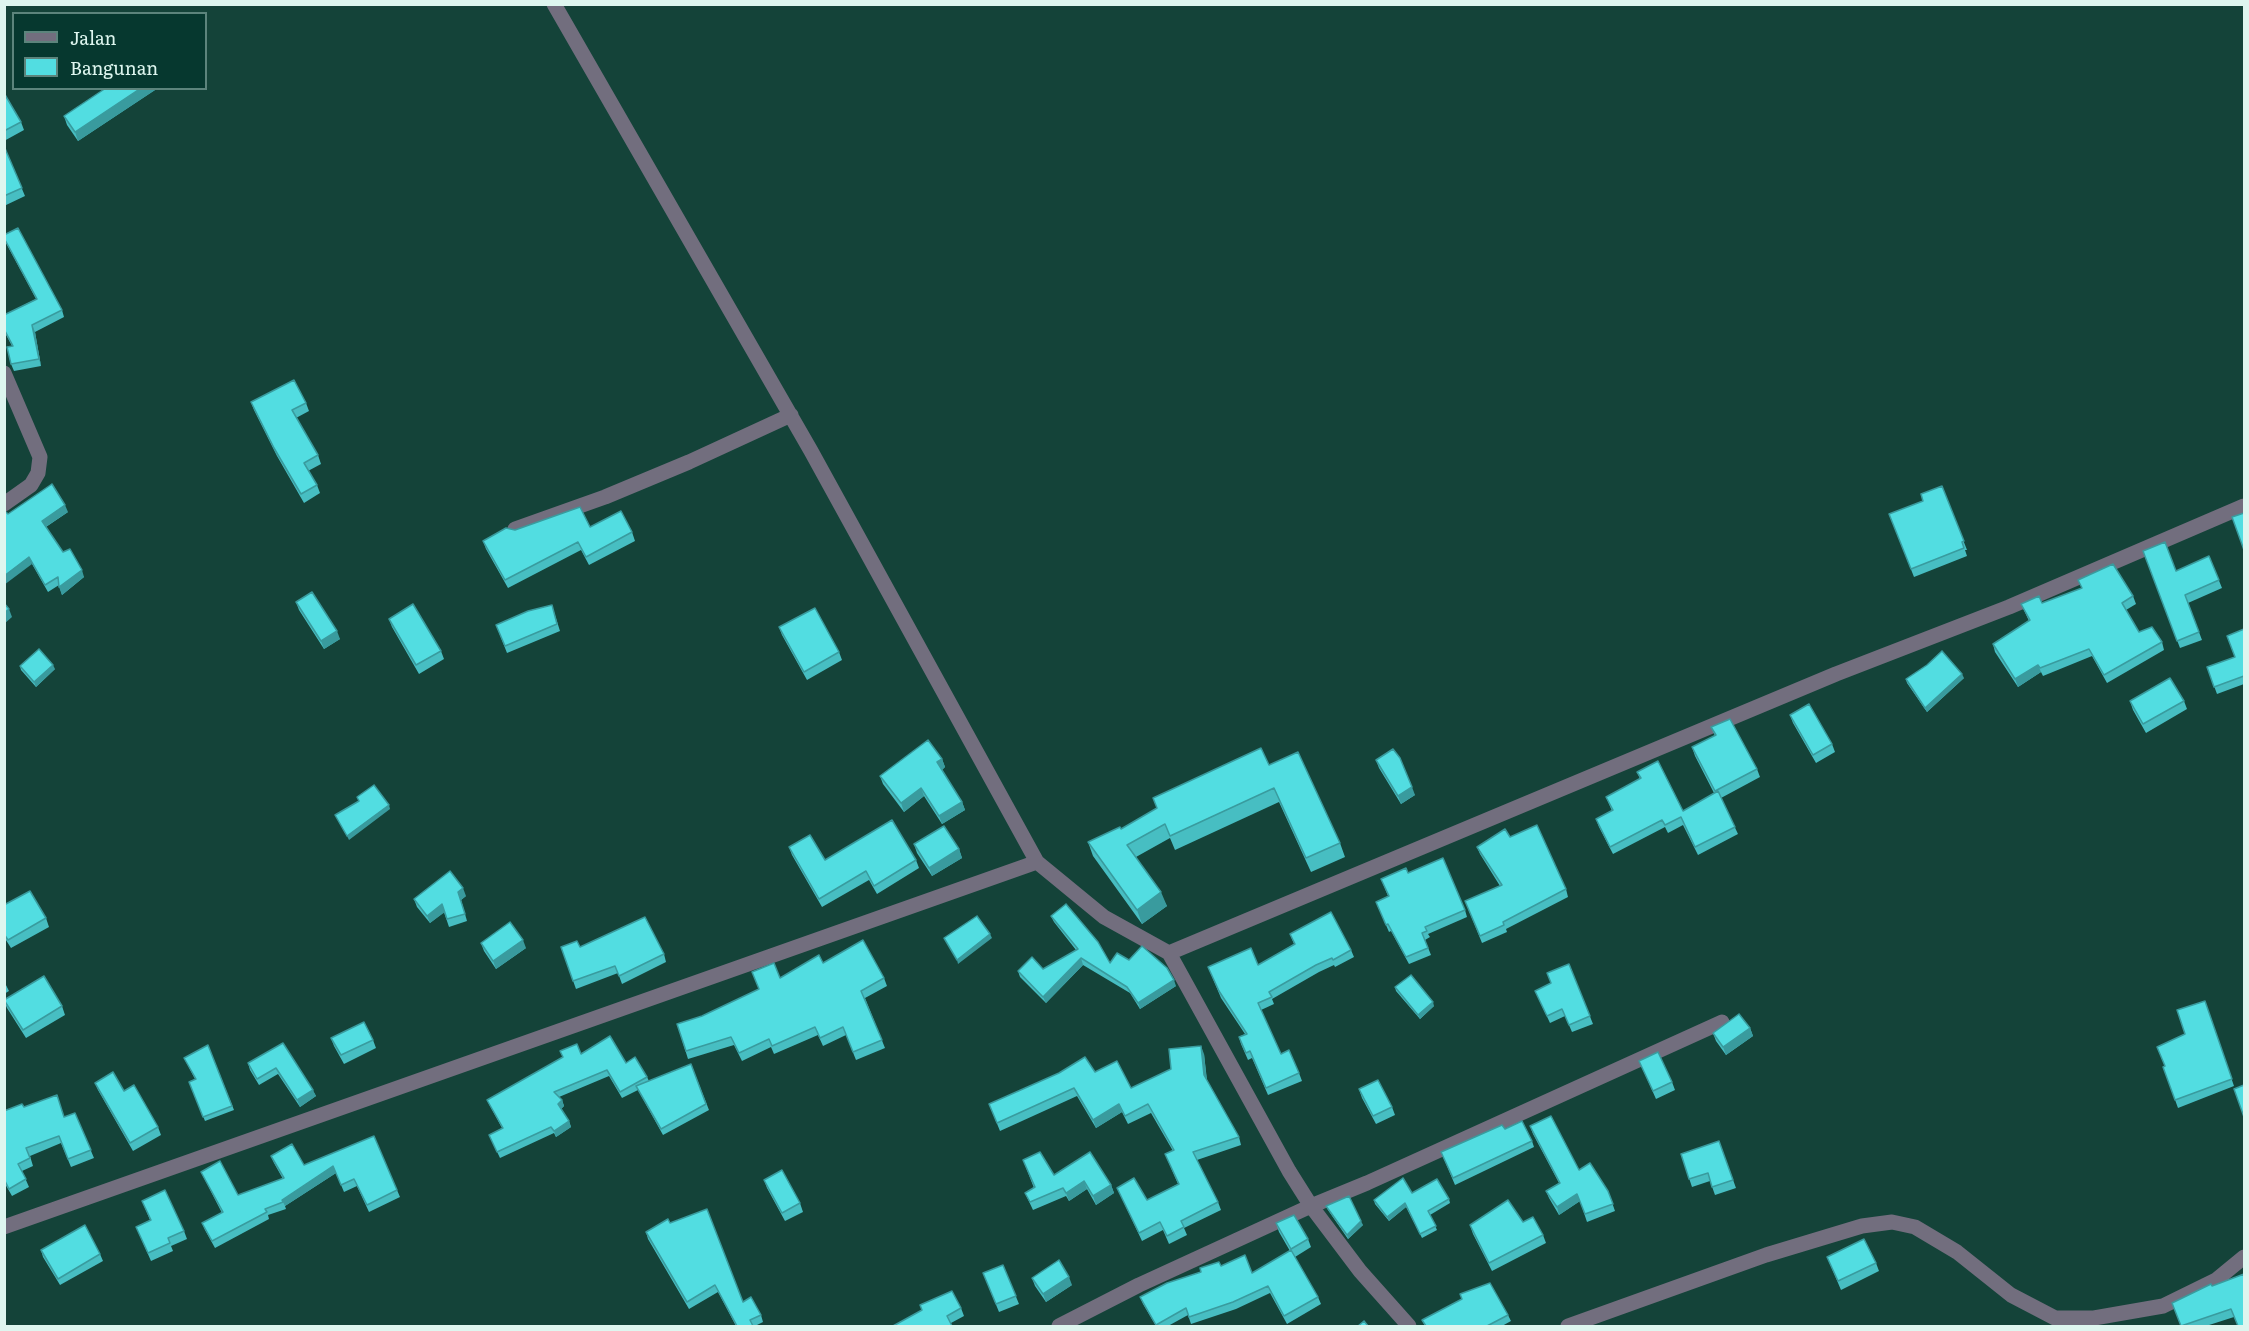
<!DOCTYPE html>
<style>
body{margin:0}
#map{position:relative;width:2249px;height:1331px;overflow:hidden;background:#144339;font-family:Literata,serif}
canvas{display:block}
.frame{position:absolute;inset:0;border:6px solid #def6ef;pointer-events:none}
.legend{position:absolute;left:12px;top:12px;width:195px;height:78px;box-sizing:border-box;background:#06382f;border:2px solid #5c847c;margin:0;padding:8px 10px;list-style:none;font-size:18px;color:#def6ef}
.legend li{display:flex;align-items:center;gap:12px;height:30px}
.legend b{width:30px;border:2px solid #5c847c}
</style>
<div id="map">
<canvas width="2249" height="1331"></canvas>
<div class="frame"></div>
<ul class="legend">
<li><b style="height:8px;background:#726e7e"></b>Jalan</li>
<li><b style="height:16px;background:#52dde1"></b>Bangunan</li>
</ul>
</div>
<script>
const context = document.querySelector('canvas').getContext('2d');
context.lineJoin = 'round';
function poly(rows) {
  const path = new Path2D();
  for (const r of rows) {
    path.moveTo(r[0], r[1]);
    for (let i = 2; i < r.length; i += 2) path.lineTo(r[i], r[i + 1]);
  }
  return path;
}
function stroke(path, color, width, dash) {
  context.strokeStyle = color;
  context.lineWidth = width;
  context.lineCap = dash ? 'butt' : 'round';
  context.setLineDash(dash || []);
  context.stroke(path);
}
function fill(path, color) {
  context.fillStyle = color;
  context.fill(path, 'evenodd');
}
const minor = poly([
 [554,4,811,451,1037,862],
 [4,373,40,457,38,473,31,485,4,504],
 [515,529,605,497,689,462,791,415],
 [4,1227,1037,862,1104,917,1169,953,1836,674,2009,607,2244,506],
 [1059,1326,1139,1285,1311,1206,1289,1171,1169,953],
 [1409,1326,1360,1271,1311,1206,1367,1183,1722,1022],
 [1568,1326,1766,1255,1862,1226,1892,1222,1915,1227,1957,1252,2011,1295,2055,1318,2094,1318,2163,1306,2216,1280,2244,1257]
]);
const wall = poly([
 [106,88,154,88,155,90,78,141,67,125,64,116],
 [4,93,21,122,24,130,4,141],
 [4,146,25,196,4,206],
 [4,235,62,310,64,317,35,332,41,366,14,371,11,364,12,346,4,331,4,315,36,299,6,243],
 [251,402,306,403,309,411,296,418,318,455,321,464,308,471,317,485,320,493,304,503,277,456,254,410],
 [1942,486,1967,550,1965,550,1967,556,1914,577,1889,514,1923,501],
 [68,512,46,527,63,552,84,577,62,595,59,585,48,592,32,564,8,514],
 [590,527,632,532,635,541,589,565,581,550,508,588,486,549,483,541,515,530],
 [2143,551,2176,571,2209,556,2222,588,2188,603,2202,640,2180,648],
 [2133,596,2136,604,2126,610,2139,632,2162,642,2164,650,2107,683,2092,656,2043,676,2041,672,2018,687,1995,652,1993,644,2029,621,2021,604,2042,603],
 [296,602,340,639,324,649,299,610],
 [554,612,560,631,507,653,496,625],
 [389,619,441,651,444,659,419,674,392,627],
 [779,627,839,652,842,660,807,680,782,635],
 [2244,629,2244,684,2217,694,2207,667,2235,657],
 [20,666,55,669,36,687,21,670],
 [1964,678,1927,712,1907,683,1906,679],
 [2130,701,2184,701,2187,709,2146,733,2133,710],
 [1790,715,1832,744,1835,752,1816,763,1793,723],
 [1711,727,1757,769,1760,777,1721,798,1738,834,1698,855,1683,825,1668,833,1665,827,1613,854,1599,827,1596,819,1612,811,1606,797,1640,779,1637,772,1683,811,1714,793,1695,756,1692,747,1715,736],
 [942,759,945,767,942,770,962,802,965,810,942,824,924,796,904,812,883,784,880,776],
 [1376,760,1415,795,1401,804,1379,768],
 [1269,765,1340,843,1345,857,1311,872,1279,802,1175,850,1170,838,1136,857,1167,906,1142,924,1093,856,1088,842,1121,829,1157,808,1153,798],
 [1510,837,1566,889,1568,897,1506,929,1507,932,1482,943,1465,901,1500,886,1480,854,1477,847],
 [914,844,959,849,962,858,932,876,917,853],
 [789,847,825,860,916,860,919,868,877,894,869,880,822,907,792,855],
 [1408,873,1465,910,1467,917,1428,934,1430,937,1425,940,1431,955,1409,964,1391,931,1389,932,1376,902,1388,896,1381,879],
 [466,896,461,900,467,921,449,927,444,912,430,923,417,907,414,899],
 [4,905,46,918,49,927,11,948,4,937],
 [1051,916,1110,963,1129,960,1176,986,1140,1009,1130,993,1083,965,1046,1003,1020,977,1018,971,1043,969,1076,950,1054,922],
 [1290,934,1351,950,1354,957,1335,967,1334,965,1319,972,1272,999,1274,1004,1261,1010,1281,1054,1299,1073,1302,1081,1268,1095,1252,1058,1248,1060,1241,1044,1239,1037,1245,1034,1221,998,1208,967,1258,965,1294,944],
 [481,943,526,948,496,969,484,951],
 [561,947,664,954,666,962,622,984,618,973,576,989],
 [823,963,884,978,887,986,865,998,885,1048,856,1060,846,1035,823,1046,818,1035,774,1054,771,1047,742,1061,734,1045,688,1059,677,1024,702,1016,759,989,780,978],
 [1569,964,1593,1024,1572,1032,1565,1016,1550,1023,1535,991,1551,984],
 [4,981,9,991,4,994],
 [1395,987,1434,1006,1420,1019,1396,991],
 [4,1001,62,1006,65,1015,26,1038,7,1008],
 [2205,1001,2234,1086,2178,1108,2163,1067,2165,1066,2157,1047,2185,1034],
 [1750,1028,1753,1036,1726,1055,1716,1041,1713,1033],
 [331,1038,373,1040,376,1048,344,1064,334,1046],
 [283,1043,316,1096,300,1107,278,1074,259,1085,250,1070,248,1063],
 [208,1045,234,1110,205,1121,189,1082,195,1079,184,1058],
 [581,1054,626,1063,647,1077,649,1081,691,1064,709,1110,663,1135,638,1090,622,1098,609,1076,559,1097,562,1100,564,1106,561,1109,569,1121,571,1127,556,1137,554,1133,500,1158,489,1135,502,1128,490,1106,487,1100],
 [1204,1054,1207,1080,1239,1137,1241,1145,1197,1160,1218,1202,1221,1210,1184,1228,1187,1235,1169,1244,1163,1230,1142,1241,1117,1188,1147,1200,1178,1184,1165,1154,1173,1151,1151,1113,1128,1124,1122,1112,1096,1128,1077,1096,1000,1131,989,1104,1095,1072,1131,1088],
 [1639,1061,1672,1082,1675,1090,1656,1099],
 [95,1083,124,1091,158,1127,161,1135,133,1151,98,1090],
 [1359,1089,1392,1107,1395,1115,1376,1124,1362,1098],
 [24,1107,65,1117,75,1113,94,1158,71,1167,61,1143,30,1156,33,1166,22,1171,29,1187,12,1196,4,1182,4,1111],
 [1530,1126,1579,1170,1608,1191,1615,1211,1587,1222,1580,1201,1559,1215,1549,1198,1546,1191,1559,1183,1533,1134],
 [1505,1129,1532,1141,1534,1147,1455,1185,1441,1152],
 [374,1136,400,1197,369,1212,357,1186,344,1192,336,1173,285,1206,286,1209,268,1215,269,1219,215,1248,205,1230,202,1223,222,1213,204,1178,201,1172,238,1195,283,1179,274,1163,271,1156,304,1165],
 [1719,1141,1736,1188,1715,1195,1710,1181,1692,1187,1681,1154],
 [1023,1160,1054,1175,1111,1185,1114,1193,1096,1205,1087,1189,1069,1201,1066,1196,1033,1210,1025,1193,1034,1188],
 [764,1180,800,1203,803,1212,785,1221,767,1188],
 [1449,1199,1450,1203,1430,1215,1437,1230,1422,1238,1406,1207,1389,1221,1375,1204,1374,1200],
 [142,1201,184,1231,187,1239,171,1246,173,1251,151,1261,136,1227,150,1220],
 [1326,1206,1363,1225,1348,1239,1328,1210],
 [1523,1222,1543,1235,1546,1243,1492,1271,1473,1234,1470,1225],
 [670,1223,743,1302,761,1315,763,1322,755,1326,736,1326,718,1292,689,1309,648,1239,646,1232],
 [1276,1223,1308,1239,1311,1247,1295,1257,1318,1297,1321,1304,1287,1324,1270,1293,1236,1309,1191,1324,1188,1315,1168,1326,1156,1326,1143,1304,1140,1297,1221,1266,1252,1273,1290,1251,1279,1232],
 [41,1250,100,1254,103,1261,60,1285,43,1257],
 [1827,1257,1876,1263,1879,1271,1841,1290],
 [1003,1265,1019,1304,999,1312,983,1273],
 [2244,1274,2234,1317,2206,1326,2181,1326,2212,1286],
 [1032,1278,1072,1285,1046,1302,1035,1286],
 [961,1308,964,1316,951,1323,893,1326],
 [1508,1315,1511,1321,1502,1326,1425,1326,1422,1320]
]);
const shadedWall = poly([
 [141,88,154,88,155,90,78,141,75,132],
 [32,325,35,332,41,366,39,359],
 [65,505,68,512,44,528,42,521],
 [29,557,32,564,4,585,4,576],
 [82,570,84,577,62,595,59,587],
 [9,609,12,617,4,624,4,613],
 [337,631,340,639,324,649,321,641],
 [53,665,55,669,36,687,34,682],
 [2038,665,2041,672,2018,687,2015,679],
 [1962,674,1964,678,1927,712,1925,708],
 [942,759,945,767,940,771,937,762],
 [1412,787,1415,795,1401,804,1398,796],
 [921,788,924,796,904,812,901,803],
 [962,802,965,810,942,824,939,816],
 [389,805,390,809,349,840,347,836],
 [959,849,962,858,932,876,929,868],
 [463,888,466,896,461,900,467,921,458,892],
 [1161,892,1167,906,1142,924,1137,910],
 [442,904,445,912,430,923,427,916],
 [990,934,992,938,958,964,957,960],
 [523,940,526,948,496,969,493,961],
 [1081,958,1083,965,1046,1003,1043,997],
 [1174,980,1176,986,1140,1009,1138,1003],
 [1433,1002,1434,1006,1420,1019,1418,1015],
 [1750,1028,1753,1036,1726,1055,1723,1047],
 [1201,1046,1204,1054,1207,1083,1204,1075],
 [313,1090,316,1096,300,1107,297,1100],
 [562,1100,564,1106,560,1110,558,1104],
 [1119,1104,1122,1112,1096,1128,1093,1120],
 [569,1121,571,1127,556,1137,554,1131],
 [333,1166,336,1173,285,1206,282,1200],
 [1084,1181,1087,1189,1069,1201,1066,1193],
 [1111,1185,1114,1193,1096,1205,1093,1196],
 [1577,1194,1580,1201,1559,1215,1557,1207],
 [1405,1203,1406,1207,1389,1221,1387,1217],
 [1361,1221,1363,1225,1348,1239,1347,1235],
 [1069,1277,1072,1285,1046,1302,1043,1294]
]);
const building = poly([
 [106,88,141,88,75,132,64,116,106,88],
 [4,93,21,122,4,131,4,93],
 [4,146,22,188,4,196,4,146],
 [18,228,62,310,32,325,39,359,11,364,7,347,13,346,4,329,4,315,37,299,4,238,4,235,18,228],
 [294,380,306,403,292,410,318,455,304,463,317,485,301,494,274,448,251,402,294,380],
 [52,484,65,505,42,521,63,552,70,549,82,570,59,587,58,577,45,585,29,557,4,576,4,513,6,512,8,514,52,484],
 [1942,486,1964,541,1962,542,1964,548,1911,569,1889,514,1923,501,1921,494,1942,486],
 [580,507,590,527,621,511,632,532,586,557,578,542,505,580,483,541,506,528,515,530,580,507],
 [2244,513,2244,550,2232,517,2244,513],
 [2165,542,2176,571,2209,556,2219,580,2185,595,2199,632,2177,641,2143,551,2165,542],
 [2113,564,2133,596,2122,603,2139,632,2152,627,2162,642,2104,675,2089,649,2040,668,2038,665,2015,679,1993,644,2030,620,2021,604,2039,596,2042,603,2082,588,2078,580,2113,564],
 [312,592,337,631,321,641,296,602,312,592],
 [4,603,9,609,4,613,4,603],
 [413,604,441,651,416,665,389,619,413,604],
 [552,605,557,624,505,646,496,625,528,611,552,605],
 [815,608,839,652,804,672,779,627,815,608],
 [2244,629,2244,676,2214,687,2207,667,2235,657,2227,636,2244,629],
 [39,649,53,665,34,682,20,666,39,649],
 [1942,651,1962,674,1925,708,1906,679,1927,665,1942,651],
 [2170,678,2184,701,2143,724,2130,701,2170,678],
 [1809,704,1832,744,1813,755,1790,715,1809,704],
 [1730,719,1757,769,1715,791,1692,747,1716,735,1711,727,1730,719],
 [928,740,942,759,937,762,962,802,939,816,921,788,901,803,880,776,928,740],
 [1261,748,1269,765,1298,752,1340,843,1306,858,1274,788,1170,836,1165,824,1127,845,1161,892,1137,910,1088,842,1120,827,1121,829,1157,808,1153,798,1261,748],
 [1393,749,1400,758,1412,787,1398,796,1376,760,1393,749],
 [1658,761,1683,811,1718,791,1735,827,1695,847,1681,817,1665,825,1662,820,1610,847,1596,819,1613,810,1606,797,1641,778,1637,772,1658,761],
 [374,785,389,805,347,836,335,815,359,801,357,797,374,785],
 [892,820,916,860,874,886,866,871,819,899,789,847,810,835,825,860,892,820],
 [1537,825,1566,889,1503,922,1504,925,1480,936,1465,901,1502,885,1477,847,1505,829,1510,837,1537,825],
 [944,826,959,849,929,868,914,844,944,826],
 [1443,858,1465,910,1425,927,1427,931,1422,933,1428,948,1406,957,1388,924,1386,925,1376,902,1389,896,1381,879,1406,868,1408,873,1443,858],
 [450,871,463,888,458,892,465,914,447,919,442,904,427,916,414,899,450,871],
 [30,891,46,918,8,940,4,934,4,905,30,891],
 [1066,904,1098,942,1110,963,1117,953,1129,960,1142,946,1167,968,1174,980,1138,1003,1127,987,1081,958,1043,997,1018,971,1032,957,1043,969,1078,949,1051,916,1066,904],
 [1331,912,1351,950,1333,960,1332,958,1316,965,1269,992,1272,997,1258,1003,1281,1054,1289,1050,1299,1073,1266,1088,1250,1051,1246,1053,1239,1037,1247,1034,1219,991,1208,967,1251,948,1258,965,1295,944,1290,934,1331,912],
 [977,916,990,934,957,960,944,938,977,916],
 [645,917,664,954,619,976,615,966,573,981,561,947,577,941,580,947,645,917],
 [510,922,523,940,493,961,481,943,510,922],
 [863,940,884,978,861,991,882,1040,853,1052,843,1027,820,1038,815,1027,772,1046,769,1039,739,1053,731,1037,686,1051,677,1024,702,1016,759,989,752,972,774,963,780,978,819,955,823,963,863,940],
 [1569,964,1590,1016,1569,1025,1562,1009,1547,1016,1535,991,1551,983,1547,973,1569,964],
 [1411,975,1433,1002,1418,1015,1395,987,1411,975],
 [44,976,62,1006,23,1030,4,1000,44,976],
 [2205,1001,2232,1079,2175,1100,2163,1067,2165,1066,2157,1047,2185,1034,2177,1010,2205,1001],
 [1739,1014,1750,1028,1723,1047,1713,1033,1739,1014],
 [364,1022,373,1040,341,1055,331,1038,364,1022],
 [610,1036,626,1063,635,1057,647,1077,620,1092,607,1070,554,1092,562,1100,558,1104,569,1121,554,1131,551,1127,497,1152,489,1135,503,1128,487,1100,563,1057,560,1051,577,1044,581,1054,610,1036],
 [283,1043,313,1090,297,1100,276,1068,257,1079,248,1063,283,1043],
 [208,1045,232,1106,203,1117,189,1082,196,1079,184,1058,208,1045],
 [1201,1046,1204,1075,1239,1137,1193,1152,1218,1202,1181,1221,1184,1227,1167,1236,1160,1222,1139,1233,1117,1188,1134,1178,1147,1200,1179,1184,1165,1154,1174,1150,1148,1104,1125,1116,1119,1104,1093,1120,1074,1088,997,1123,989,1104,1059,1073,1085,1057,1095,1072,1117,1061,1131,1088,1171,1069,1169,1049,1201,1046],
 [1658,1052,1672,1082,1653,1091,1639,1061,1658,1052],
 [691,1064,706,1104,661,1129,636,1086,691,1064],
 [113,1072,124,1091,134,1085,158,1127,130,1143,95,1083,113,1072],
 [1378,1080,1392,1107,1373,1116,1359,1089,1378,1080],
 [2244,1085,2244,1117,2234,1089,2244,1085],
 [57,1095,64,1117,75,1113,91,1150,68,1159,59,1136,26,1148,30,1158,18,1164,26,1179,9,1189,4,1179,4,1111,22,1104,24,1107,57,1095],
 [1551,1116,1579,1170,1590,1163,1608,1191,1613,1204,1585,1214,1577,1194,1557,1207,1546,1191,1560,1183,1530,1126,1551,1116],
 [1522,1121,1532,1141,1453,1178,1441,1152,1502,1125,1505,1129,1522,1121],
 [374,1136,397,1190,367,1205,354,1179,341,1185,333,1166,282,1200,283,1202,265,1209,267,1212,212,1241,202,1223,223,1212,201,1172,220,1161,238,1195,284,1178,271,1156,292,1144,304,1165,374,1136],
 [1719,1141,1733,1180,1712,1187,1708,1173,1689,1179,1681,1154,1719,1141],
 [1040,1152,1054,1175,1090,1152,1111,1185,1093,1196,1084,1181,1066,1193,1063,1188,1030,1202,1025,1193,1035,1187,1023,1160,1040,1152],
 [782,1170,800,1203,782,1213,764,1180,782,1170],
 [1403,1178,1412,1193,1437,1179,1449,1199,1428,1211,1436,1226,1420,1234,1405,1203,1387,1217,1374,1200,1403,1178],
 [165,1190,184,1231,168,1238,170,1243,148,1253,136,1227,151,1220,142,1201,165,1190],
 [1349,1196,1361,1221,1347,1235,1326,1206,1349,1196],
 [1508,1200,1523,1222,1533,1217,1543,1235,1489,1263,1470,1225,1508,1200],
 [707,1209,743,1302,751,1297,761,1315,750,1320,753,1326,737,1326,715,1285,687,1302,646,1232,668,1219,670,1223,707,1209],
 [1294,1215,1308,1239,1291,1249,1276,1223,1294,1215],
 [85,1225,100,1254,58,1279,41,1250,85,1225],
 [1864,1239,1876,1263,1838,1281,1827,1257,1864,1239],
 [1291,1250,1318,1297,1284,1316,1268,1286,1233,1302,1189,1317,1186,1308,1156,1325,1140,1297,1167,1283,1201,1272,1200,1268,1219,1262,1221,1266,1245,1255,1252,1273,1291,1250],
 [1059,1260,1069,1277,1043,1294,1032,1278,1059,1260],
 [1003,1265,1016,1296,996,1304,983,1273,1003,1265],
 [2244,1274,2244,1326,2238,1326,2231,1309,2181,1326,2172,1303,2211,1284,2212,1286,2244,1274],
 [1490,1283,1508,1315,1487,1326,1426,1326,1422,1320,1462,1299,1460,1294,1490,1283],
 [952,1291,961,1308,947,1316,952,1326,893,1326,922,1310,920,1305,952,1291],
 [1364,1321,1368,1326,1358,1326,1364,1321]
]);
stroke(minor, '#726e7e', 15);
fill(wall, '#47bec2');
fill(shadedWall, '#399b9e');
fill(building, '#52dde1');
stroke(building, '#399b9e', 1.5);
</script>
